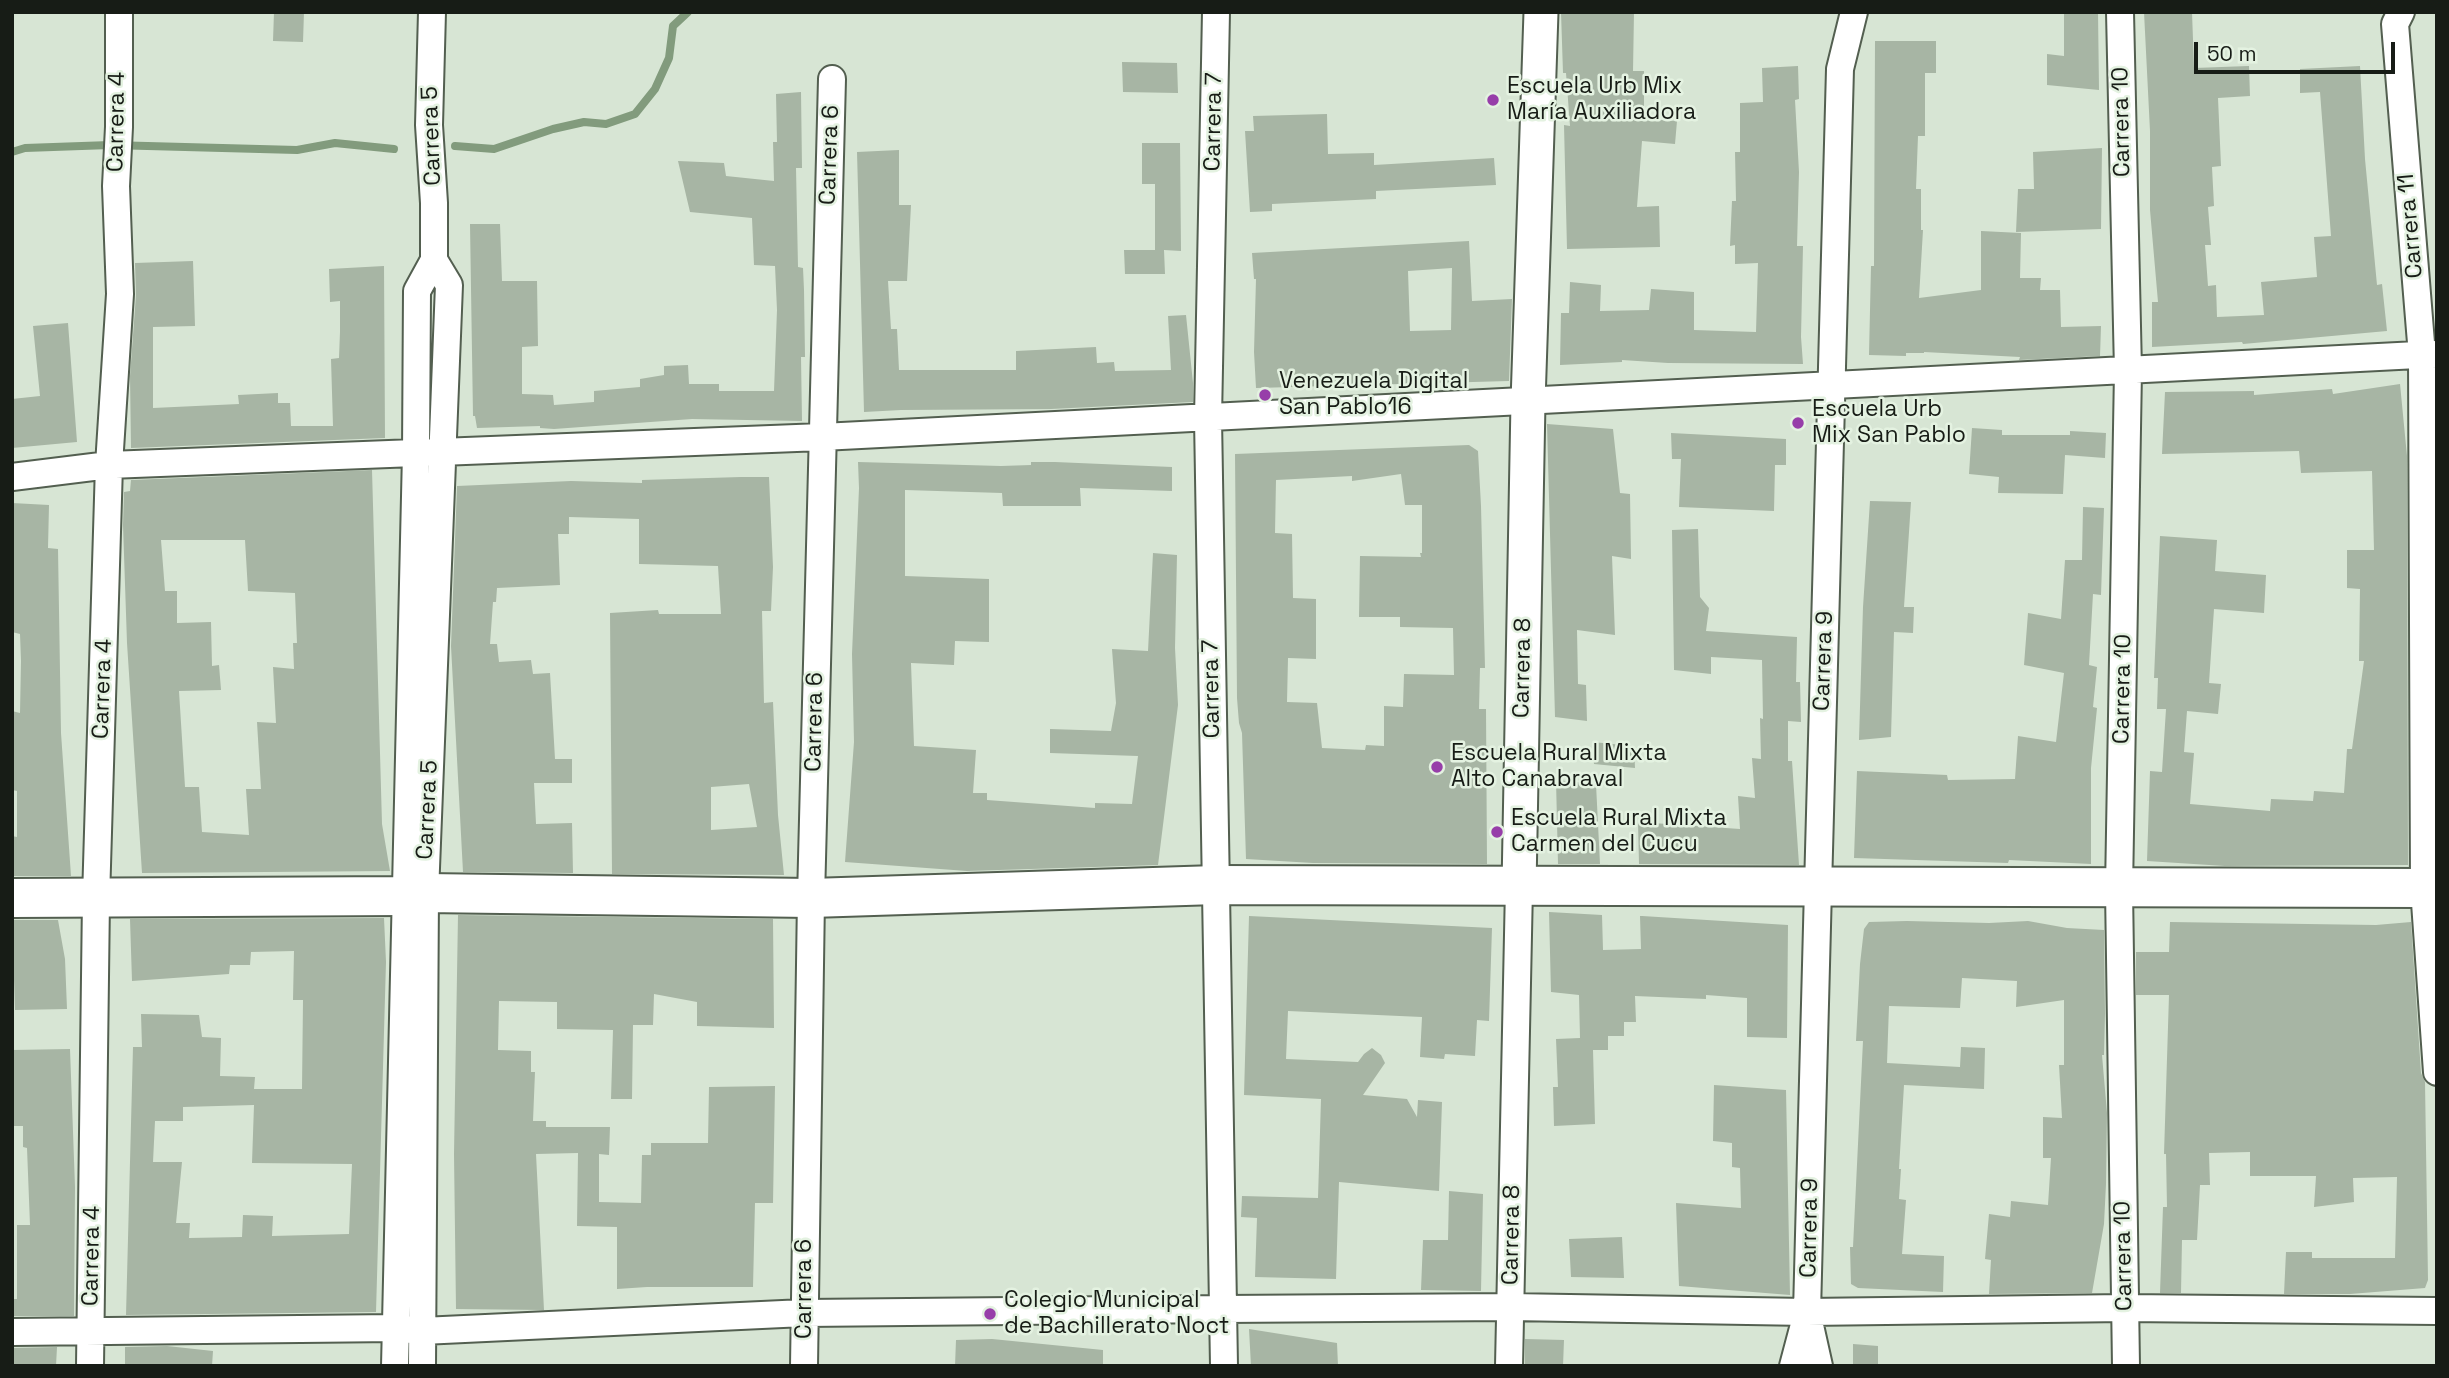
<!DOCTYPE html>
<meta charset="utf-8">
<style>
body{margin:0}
#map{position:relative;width:2449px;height:1378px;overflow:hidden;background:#d7e5d4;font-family:"Space Grotesk",sans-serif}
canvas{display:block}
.frame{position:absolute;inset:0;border:14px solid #171c16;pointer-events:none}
.scale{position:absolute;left:2194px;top:42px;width:201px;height:32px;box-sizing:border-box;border:4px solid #171c16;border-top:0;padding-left:9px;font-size:21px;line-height:24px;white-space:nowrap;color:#171c16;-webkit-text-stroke:5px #e4f2e1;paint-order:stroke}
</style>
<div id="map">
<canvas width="2449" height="1378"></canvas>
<div class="frame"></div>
<div class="scale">50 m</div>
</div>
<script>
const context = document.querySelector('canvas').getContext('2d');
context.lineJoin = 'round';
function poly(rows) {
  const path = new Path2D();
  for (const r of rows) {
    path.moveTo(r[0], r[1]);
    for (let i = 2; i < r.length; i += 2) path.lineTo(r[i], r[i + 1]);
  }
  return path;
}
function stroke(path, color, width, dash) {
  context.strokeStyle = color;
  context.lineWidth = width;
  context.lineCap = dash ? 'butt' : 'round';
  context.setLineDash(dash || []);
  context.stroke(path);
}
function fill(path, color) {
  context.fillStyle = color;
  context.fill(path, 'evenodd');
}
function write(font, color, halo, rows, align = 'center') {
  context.font = font + ' "Space Grotesk",sans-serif';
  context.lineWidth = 5;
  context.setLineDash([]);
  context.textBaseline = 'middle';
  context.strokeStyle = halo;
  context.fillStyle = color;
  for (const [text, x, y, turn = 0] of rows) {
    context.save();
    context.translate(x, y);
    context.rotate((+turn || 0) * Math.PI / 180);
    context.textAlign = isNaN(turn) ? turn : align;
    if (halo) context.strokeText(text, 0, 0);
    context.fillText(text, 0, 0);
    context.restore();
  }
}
const stream = poly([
 [455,146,494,149,553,129,584,122,606,124,635,114,655,89,669,58,673,26,688,12],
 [12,152,25,148,110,145,297,150,335,143,394,149]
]);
const building = poly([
 [274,12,304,12,303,42,273,41],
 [1561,12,1634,12,1633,71,1644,71,1644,119,1677,121,1675,144,1642,141,1637,207,1659,206,1660,247,1567,249,1564,125,1570,126,1566,73,1563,73],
 [2064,12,2098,12,2099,90,2047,85,2047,54,2064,56],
 [2144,12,2192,12,2194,68,2249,66,2250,96,2218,98,2221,166,2212,167,2214,206,2208,207,2211,245,2205,245,2208,286,2216,285,2217,317,2264,315,2261,282,2317,277,2314,237,2331,236,2320,92,2300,93,2300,69,2360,66,2365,159,2377,285,2382,284,2387,331,2243,344,2242,342,2152,347,2152,302,2158,302,2150,210,2150,131],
 [1875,41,1936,41,1936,73,1925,73,1925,136,1918,136,1916,189,1921,189,1921,230,1923,230,1919,298,1981,290,1981,231,2021,233,2020,278,2041,278,2040,290,2060,290,2061,327,2101,326,2100,356,2019,360,2020,357,1924,352,1924,353,1906,353,1906,356,1869,355,1871,266,1874,266],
 [1122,62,1177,63,1178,93,1123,92],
 [1798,66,1799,99,1795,100,1799,172,1797,246,1803,246,1801,337,1803,364,1668,363,1622,360,1622,362,1560,365,1561,313,1569,313,1570,282,1601,285,1600,311,1649,310,1651,289,1694,292,1694,330,1756,332,1758,263,1735,264,1735,245,1730,246,1732,201,1736,201,1735,152,1740,152,1740,103,1763,102,1762,68],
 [801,92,802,168,796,168,798,267,803,268,804,290,805,357,801,357,802,421,692,419,554,429,540,428,540,426,477,428,475,416,473,416,470,224,500,224,502,281,537,281,538,346,522,347,522,394,553,395,554,405,594,402,594,391,640,387,640,379,664,375,664,366,688,365,689,384,719,384,719,391,774,391,777,310,775,266,754,265,752,218,690,212,678,161,724,163,726,176,774,181,773,142,777,142,776,94],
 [1327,114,1328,154,1374,153,1374,165,1494,158,1496,185,1376,191,1376,199,1272,204,1272,211,1250,212,1245,131,1254,131,1253,116],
 [1142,143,1180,143,1181,251,1164,250,1165,274,1125,274,1124,250,1164,250,1155,250,1155,184,1142,184],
 [2102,148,2101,229,2016,232,2018,189,2034,189,2033,152],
 [899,150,899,205,911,205,907,281,888,281,891,329,897,329,899,370,1016,370,1016,351,1096,347,1097,363,1114,362,1115,371,1171,370,1168,316,1186,315,1193,383,1193,402,1051,409,901,410,864,412,857,152],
 [1469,241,1472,301,1512,299,1509,381,1256,388,1254,352,1256,279,1254,279,1252,253],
 [1452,268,1451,330,1410,331,1408,271],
 [193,261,195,326,153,327,153,408,239,404,238,395,278,393,278,403,290,403,291,426,333,426,331,359,339,358,340,332,340,301,330,302,329,269,384,266,385,438,131,448,130,376,136,295,135,263],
 [68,323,77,442,12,448,12,399,40,396,33,326],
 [2400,384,2407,456,2408,865,2225,866,2147,861,2150,771,2162,772,2166,709,2157,709,2158,678,2154,678,2160,536,2217,540,2215,571,2266,575,2264,613,2214,609,2209,683,2221,684,2218,714,2187,711,2184,752,2194,753,2190,804,2270,811,2271,799,2313,801,2314,791,2344,793,2347,749,2352,749,2364,661,2359,661,2360,589,2347,588,2347,550,2374,550,2372,471,2301,473,2299,451,2162,454,2165,392,2254,391,2254,395,2332,389,2333,394],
 [1547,424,1613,429,1620,493,1630,494,1631,559,1612,556,1615,635,1577,630,1578,684,1586,685,1587,721,1555,717],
 [1972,428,2002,430,2002,435,2070,435,2070,431,2106,433,2105,458,2065,455,2063,494,1998,493,1999,477,1969,474],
 [1671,433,1786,439,1786,465,1775,465,1774,511,1679,507,1681,459,1672,459],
 [1469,445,1478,451,1481,506,1485,668,1480,668,1479,709,1486,709,1487,864,1313,863,1246,859,1242,733,1239,723,1237,698,1235,454],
 [1401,474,1405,505,1422,505,1422,553,1420,553,1421,557,1360,556,1359,617,1400,617,1400,627,1453,628,1454,675,1404,674,1403,707,1384,706,1384,746,1366,745,1365,750,1322,748,1317,703,1287,702,1288,658,1316,659,1316,599,1293,598,1292,534,1275,533,1276,480,1352,476,1352,481],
 [858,462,1001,466,1031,465,1031,462,1055,462,1172,467,1172,491,1080,488,1081,506,1003,506,1002,493,905,490,905,576,989,579,989,642,955,641,954,665,911,663,914,746,976,750,973,793,987,793,987,800,1095,808,1095,803,1132,804,1138,756,1050,753,1050,729,1111,731,1116,703,1112,649,1148,651,1153,553,1177,555,1175,648,1178,705,1158,865,967,871,845,862,854,742,852,654,859,488],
 [372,470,382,824,390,871,142,873,127,643,123,525,124,492,130,491,131,480],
 [161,540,245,540,248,591,295,593,297,643,293,643,294,669,273,667,276,723,257,722,261,789,246,789,249,835,202,832,199,787,185,787,179,691,221,690,219,665,212,666,211,622,177,623,177,591,165,591],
 [741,477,769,477,773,567,771,611,762,611,764,703,773,702,778,815,784,875,612,874,610,613,658,610,659,614,721,614,718,566,639,564,639,519,569,517,569,534,558,534,560,585,497,588,496,602,493,602,490,644,497,644,499,662,531,660,533,674,550,673,555,759,572,759,572,783,534,783,536,824,572,823,573,873,463,872,451,646,457,486,571,481,642,483,642,480],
 [749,784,757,827,711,830,711,787],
 [1870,501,1911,502,1904,607,1914,607,1913,633,1894,632,1891,737,1859,740,1863,607],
 [12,503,49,505,48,548,58,549,61,733,71,876,12,876,12,836,17,837,17,791,12,790,12,711,20,713,21,661,20,634,12,632],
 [2083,507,2104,508,2101,595,2093,594,2089,665,2097,667,2093,707,2097,708,2091,768,2091,864,2009,860,2008,863,1854,858,1857,771,1947,775,1948,780,2015,779,2018,736,2056,742,2064,673,2024,665,2028,613,2061,619,2065,560,2082,560],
 [1698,529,1700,597,1709,608,1706,631,1797,637,1796,682,1800,682,1801,722,1788,721,1788,761,1792,761,1799,865,1639,864,1638,822,1740,829,1738,796,1755,798,1752,758,1761,759,1760,718,1763,719,1762,660,1711,657,1711,674,1674,670,1672,530],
 [1592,742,1634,746,1635,768,1594,764],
 [1556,780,1596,784,1600,864,1558,864],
 [1549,912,1602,915,1603,950,1641,949,1640,916,1642,916,1788,925,1787,1038,1747,1037,1747,998,1706,995,1706,999,1635,996,1636,1022,1624,1022,1624,1036,1608,1036,1608,1050,1593,1050,1595,1124,1554,1126,1553,1087,1558,1087,1556,1039,1580,1038,1579,995,1551,992],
 [458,915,773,919,774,1028,697,1026,697,1002,654,994,653,1025,633,1025,632,1099,611,1099,613,1030,557,1029,557,1002,499,1001,498,1050,531,1051,531,1072,535,1072,533,1121,546,1121,546,1127,610,1127,609,1155,599,1154,599,1202,641,1203,642,1155,651,1155,651,1143,708,1143,709,1087,775,1086,773,1203,755,1203,753,1287,647,1287,617,1289,617,1227,577,1226,578,1153,536,1154,544,1310,456,1309,454,1154],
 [1249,916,1492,928,1489,1021,1477,1020,1475,1056,1445,1054,1444,1059,1420,1057,1422,1017,1288,1011,1286,1059,1358,1062,1364,1054,1372,1048,1381,1055,1385,1063,1363,1095,1407,1099,1417,1117,1418,1100,1442,1102,1439,1191,1339,1182,1336,1279,1255,1277,1257,1218,1241,1217,1242,1196,1318,1198,1321,1099,1244,1095],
 [384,918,386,962,376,1312,126,1315,133,1047,142,1047,141,1014,199,1015,202,1037,221,1038,220,1076,255,1077,254,1089,302,1089,303,1000,293,1000,294,951,251,952,250,965,230,965,229,974,132,981,130,919],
 [254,1105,252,1163,352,1164,349,1234,272,1236,273,1216,243,1215,242,1237,189,1238,190,1223,176,1223,182,1162,153,1162,155,1121,183,1121,183,1107],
 [12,920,58,920,65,959,67,1009,15,1010],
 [1907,921,1989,923,2028,921,2067,928,2104,930,2105,1014,2104,1055,2102,1055,2107,1113,2106,1184,2104,1224,2092,1293,1989,1294,1991,1260,1985,1259,1989,1214,2010,1217,2011,1201,2048,1205,2051,1158,2043,1158,2043,1117,2062,1118,2059,1065,2064,1065,2064,1000,2016,1007,2017,981,1962,978,1960,1008,1889,1006,1887,1063,1960,1067,1961,1047,1985,1048,1984,1089,1904,1085,1899,1169,1901,1169,1899,1199,1906,1200,1902,1254,1944,1256,1943,1292,1858,1288,1851,1284,1850,1247,1853,1247,1863,1041,1856,1041,1860,964,1864,929,1869,922],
 [2170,922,2376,925,2411,922,2421,1073,2425,1082,2428,1280,2425,1288,2350,1294,2284,1294,2286,1252,2312,1252,2312,1258,2395,1258,2397,1177,2353,1178,2354,1202,2314,1207,2316,1176,2250,1176,2250,1152,2209,1153,2210,1185,2200,1185,2197,1240,2182,1240,2181,1293,2160,1293,2163,1207,2167,1207,2166,1154,2164,1154,2169,995,2136,995,2136,952,2169,952],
 [70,1049,75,1187,74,1316,12,1316,12,1299,17,1299,17,1225,30,1225,27,1148,23,1147,23,1126,12,1126,12,1050],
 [1714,1085,1786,1090,1790,1295,1679,1286,1676,1203,1741,1208,1740,1168,1732,1167,1732,1143,1713,1141],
 [1449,1191,1483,1194,1481,1291,1421,1290,1423,1240,1448,1240],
 [1622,1237,1624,1278,1571,1277,1569,1239],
 [1249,1329,1337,1343,1338,1366,1251,1366],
 [992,1339,1103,1350,1103,1366,955,1366,956,1340],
 [1525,1339,1564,1340,1563,1366,1525,1366],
 [1853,1344,1878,1346,1878,1366,1853,1366],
 [167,1346,213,1351,212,1366,125,1366,125,1347],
 [57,1347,56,1366,12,1366,12,1348]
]);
const minor = poly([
 [1216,12,1208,418,1224,1366],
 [2120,12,2128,371,2119,889,2126,1366],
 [2401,12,2395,24,2422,355,2424,888,2437,1072],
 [12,477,109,465,822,437,2437,354],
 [12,1332,396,1328,422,1331,804,1313,1223,1309,1510,1307,1807,1312,2125,1308,2437,1311],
 [90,1366,96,899,109,465,120,294,116,186,119,127,119,12],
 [395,1366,416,453,417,291,434,260,434,203,429,125,432,12],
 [422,1366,425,893,449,285,434,260],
 [804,1366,811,898,832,79],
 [1509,1366,1519,887],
 [1793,1366,1806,1317],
 [1819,1366,1807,1312,1818,888,1840,69,1854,12]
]);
const tertiary = poly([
 [1519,887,1528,402,1541,12]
]);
const secondary = poly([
 [12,898,404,896,425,893,811,898,1216,885,2424,888,2437,882]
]);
const markers = [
 [1493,100,7,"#973ea9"],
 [1265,395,7,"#973ea9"],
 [1798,423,7,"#973ea9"],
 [1437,767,7,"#973ea9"],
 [1497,832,7,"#973ea9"],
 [990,1314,7,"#973ea9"]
];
const poiNames = [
 ["Escuela Urb Mix",1507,87],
 ["María Auxiliadora",1507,113],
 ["Venezuela Digital",1279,382],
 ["San Pablo16",1279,408],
 ["Escuela Urb",1812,410],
 ["Mix San Pablo",1812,436],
 ["Escuela Rural Mixta",1451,754],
 ["Alto Canabraval",1451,780],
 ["Escuela Rural Mixta",1511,819],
 ["Carmen del Cucu",1511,845],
 ["Colegio Municipal",1004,1301],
 ["de Bachillerato Noct",1004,1327]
];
const streetNames = [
 ["Carrera 4",117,122,-89],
 ["Carrera 7",1214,122,-89],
 ["Carrera 10",2122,122,-91],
 ["Carrera 5",432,136,-92],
 ["Carrera 6",830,155,-88],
 ["Carrera 11",2411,226,-95],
 ["Carrera 9",1824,661,-88],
 ["Carrera 8",1523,668,-89],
 ["Carrera 4",103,689,-88],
 ["Carrera 7",1212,689,-91],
 ["Carrera 10",2123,689,-89],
 ["Carrera 6",815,722,-89],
 ["Carrera 5",428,810,-87],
 ["Carrera 9",1810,1228,-89],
 ["Carrera 8",1512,1235,-89],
 ["Carrera 4",92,1256,-89],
 ["Carrera 10",2124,1256,-91],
 ["Carrera 6",805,1289,-90]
];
stroke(stream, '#829b7d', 8);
fill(building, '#a7b5a4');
stroke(minor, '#535f50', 30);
stroke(tertiary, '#535f50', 37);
stroke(secondary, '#535f50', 42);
stroke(minor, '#fff', 26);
stroke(tertiary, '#fff', 33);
stroke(secondary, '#fff', 38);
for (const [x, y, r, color] of markers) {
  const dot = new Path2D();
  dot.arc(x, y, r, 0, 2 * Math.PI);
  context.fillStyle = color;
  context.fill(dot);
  stroke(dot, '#e4f2e1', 2.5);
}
write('23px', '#171c16', '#e4f2e1', poiNames, 'left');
write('23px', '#171c16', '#e4f2e1', streetNames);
</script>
